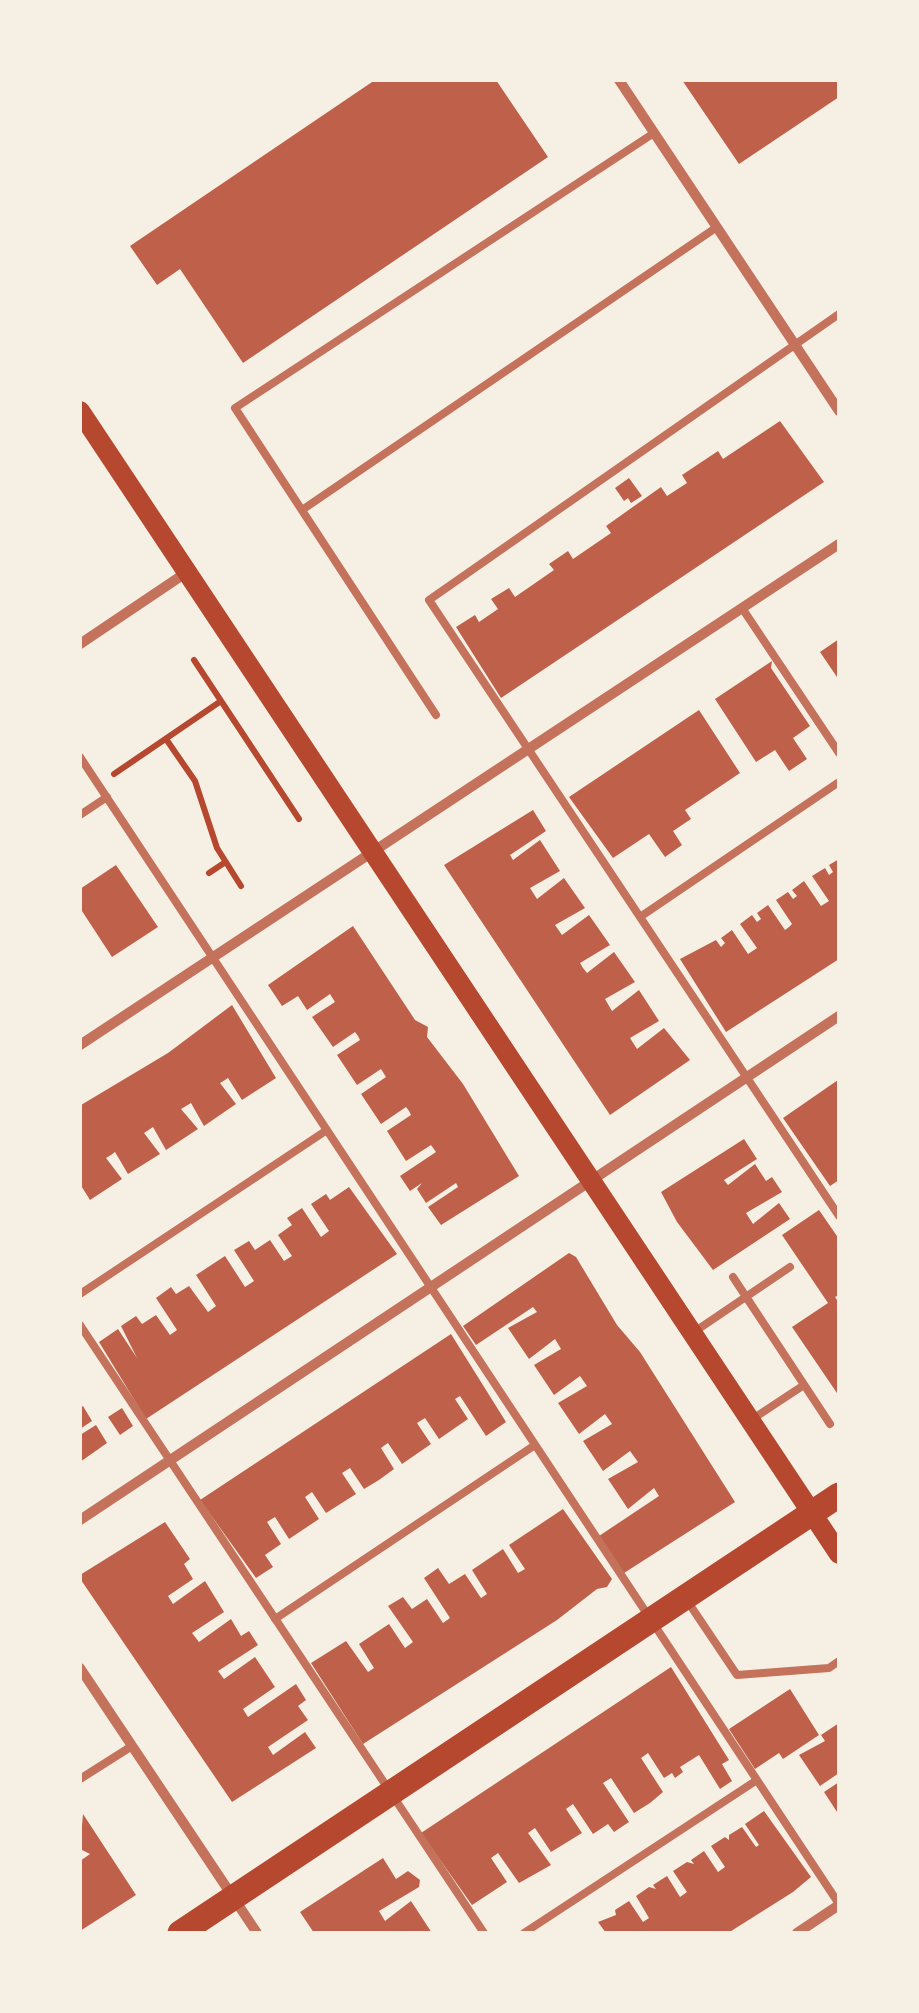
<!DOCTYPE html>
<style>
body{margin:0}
#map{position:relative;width:919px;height:2013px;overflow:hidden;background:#f6efe4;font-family:"DejaVu Sans",sans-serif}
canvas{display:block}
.frame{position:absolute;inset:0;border:82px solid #f6efe4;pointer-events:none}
</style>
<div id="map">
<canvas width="919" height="2013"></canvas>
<div class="frame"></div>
</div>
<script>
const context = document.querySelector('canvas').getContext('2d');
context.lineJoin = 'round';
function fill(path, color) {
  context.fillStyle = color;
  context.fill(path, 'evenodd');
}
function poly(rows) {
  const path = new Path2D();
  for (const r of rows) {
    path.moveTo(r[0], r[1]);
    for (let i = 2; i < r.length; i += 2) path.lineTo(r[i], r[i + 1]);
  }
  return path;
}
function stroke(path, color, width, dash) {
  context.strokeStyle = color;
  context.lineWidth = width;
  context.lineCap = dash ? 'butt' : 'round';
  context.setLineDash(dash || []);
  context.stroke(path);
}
const building = poly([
 [375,80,496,80,548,157,243,363,180,269,157,285,130,246],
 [682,80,839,80,839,97,739,164],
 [780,421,824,482,501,698,456,627,475,615,479,622,498,609,491,599,509,588,515,597,554,570,549,564,568,551,573,559,611,533,606,526,661,487,667,496,687,483,682,475,718,451,723,459],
 [629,478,642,496,631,503,628,498,624,501,615,488],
 [839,639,839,680,820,652],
 [772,661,771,668,810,726,793,738,807,759,789,771,775,750,756,762,715,699],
 [699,710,740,773,685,810,691,819,673,831,682,845,665,857,649,834,613,858,569,797],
 [533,810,546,831,510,855,513,860,540,840,560,871,530,888,537,899,564,878,585,908,555,925,562,935,589,915,610,945,580,963,583,968,587,973,614,952,635,982,605,999,612,1011,639,990,659,1021,630,1038,637,1049,664,1028,690,1060,610,1115,444,865],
 [839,859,839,959,726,1032,680,959,716,940,721,947,725,943,721,938,732,930,748,954,757,948,740,924,752,915,757,922,761,919,757,913,768,905,785,930,789,927,792,924,776,900,788,892,793,899,797,896,792,890,804,881,821,906,829,901,812,876,825,868,829,875,833,872,829,865],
 [116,865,158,927,112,957,80,908,80,889],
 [353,926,415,1020,428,1027,427,1037,463,1084,519,1176,441,1225,428,1207,458,1187,456,1183,426,1203,417,1189,422,1183,410,1191,400,1176,436,1152,431,1145,406,1161,387,1131,411,1115,409,1111,406,1107,381,1124,361,1094,386,1077,381,1069,357,1085,337,1055,360,1040,358,1036,355,1032,333,1047,312,1017,335,1002,330,994,307,1010,298,996,282,1006,268,985],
 [232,1005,276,1078,242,1100,228,1078,225,1080,220,1083,236,1104,204,1126,191,1103,181,1109,198,1129,166,1150,153,1127,144,1133,160,1154,128,1174,115,1152,111,1155,106,1158,122,1179,90,1200,80,1184,81,1105,168,1053],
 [838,1080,839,1180,830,1186,783,1118],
 [744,1139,757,1159,724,1180,728,1185,755,1164,766,1181,772,1177,782,1192,746,1213,753,1224,779,1203,790,1219,713,1270,677,1222,661,1192],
 [349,1187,397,1254,146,1419,99,1342,118,1329,137,1358,121,1326,136,1316,142,1324,156,1315,170,1335,177,1330,156,1298,171,1287,176,1294,189,1286,208,1312,216,1306,196,1275,225,1256,245,1287,254,1281,234,1250,249,1241,255,1250,270,1240,284,1261,292,1256,278,1235,292,1225,287,1218,302,1208,321,1237,329,1231,311,1204,326,1194,330,1200],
 [819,1210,839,1239,839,1295,835,1297,839,1303,839,1396,792,1327,828,1303,782,1235],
 [569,1253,576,1257,617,1325,640,1352,735,1502,624,1573,599,1536,659,1496,654,1488,628,1509,608,1479,638,1462,630,1451,603,1471,583,1441,612,1424,605,1414,579,1434,558,1403,587,1386,580,1376,554,1395,534,1365,561,1349,555,1339,529,1359,508,1328,537,1312,533,1307,476,1345,463,1326],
 [451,1334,506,1422,486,1436,460,1396,455,1399,468,1419,439,1439,425,1418,417,1423,431,1444,402,1464,388,1443,385,1445,381,1448,394,1469,379,1480,364,1489,350,1468,342,1473,356,1494,326,1513,312,1492,305,1497,319,1519,289,1539,275,1517,267,1522,281,1544,265,1555,273,1567,256,1578,200,1500],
 [83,1406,92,1421,80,1429,80,1408],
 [122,1408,133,1426,120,1435,108,1417],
 [96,1425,107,1443,80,1462,80,1435],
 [563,1509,612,1579,607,1587,597,1589,557,1620,363,1744,311,1663,346,1641,368,1672,374,1668,359,1644,389,1624,405,1648,413,1642,388,1606,403,1597,412,1609,427,1599,443,1623,450,1618,424,1578,438,1568,449,1584,465,1574,481,1598,487,1594,472,1570,503,1549,518,1573,525,1569,509,1545],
 [165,1522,190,1559,184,1564,193,1579,168,1596,173,1604,205,1581,224,1612,192,1633,199,1642,231,1619,241,1636,249,1631,258,1645,218,1671,224,1679,255,1657,275,1687,243,1709,248,1717,296,1684,306,1700,298,1706,308,1720,268,1747,273,1755,305,1732,316,1748,232,1802,81,1580,80,1575],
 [671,1667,729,1760,722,1764,732,1781,720,1789,699,1755,680,1767,683,1772,675,1778,672,1773,664,1778,648,1753,641,1758,663,1792,650,1803,634,1813,611,1778,603,1783,629,1822,614,1832,608,1824,593,1834,573,1804,566,1809,582,1833,551,1852,535,1828,528,1833,551,1865,519,1883,498,1853,491,1858,507,1882,472,1905,421,1833],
 [790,1689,819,1735,783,1759,779,1753,755,1769,729,1729],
 [839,1723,839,1773,820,1786,799,1755,825,1741,821,1735],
 [839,1782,839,1815,824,1792],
 [764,1811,811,1877,793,1892,728,1933,606,1933,598,1922,616,1915,615,1910,629,1901,643,1922,649,1918,636,1896,649,1887,656,1889,653,1885,667,1876,680,1897,687,1892,673,1871,687,1862,694,1864,691,1860,704,1851,718,1872,725,1867,711,1846,725,1837,729,1840,729,1835,742,1827,756,1847,759,1845,745,1824],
 [83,1814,136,1895,80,1931,80,1861,90,1854,80,1849],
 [383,1858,396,1879,408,1871,420,1880,419,1887,379,1911,385,1921,411,1901,432,1933,314,1933,300,1912]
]);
const path = poly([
 [194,660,299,819],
 [166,739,195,781,217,848,241,886],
 [114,774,221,701],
 [209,873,224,863]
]);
const service = poly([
 [839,314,429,600,839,1216],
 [302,510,717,227],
 [742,608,839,753],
 [436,715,235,408,654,133],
 [80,757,839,1904],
 [80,815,107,797],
 [640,917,839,782],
 [733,1277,830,1424],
 [80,1294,327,1130],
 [80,1325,484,1933],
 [694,1332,790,1267],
 [754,1418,804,1385],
 [688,1602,737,1675,829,1668,839,1661],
 [275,1619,535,1445],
 [80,1779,132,1746],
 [524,1933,757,1780]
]);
const minor = poly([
 [619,80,839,411],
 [80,644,187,572],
 [80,1045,839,544],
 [80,1520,839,1016],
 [80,1668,257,1933],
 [797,1933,839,1905]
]);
const secondary = poly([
 [80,411,839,1554]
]);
const primary = poly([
 [180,1933,839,1495]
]);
fill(building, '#bf614a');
stroke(path, '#b5482f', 6);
stroke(service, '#c5725c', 8);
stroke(minor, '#c5725c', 10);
stroke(secondary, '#b5482f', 20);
stroke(primary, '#b5482f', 25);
</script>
